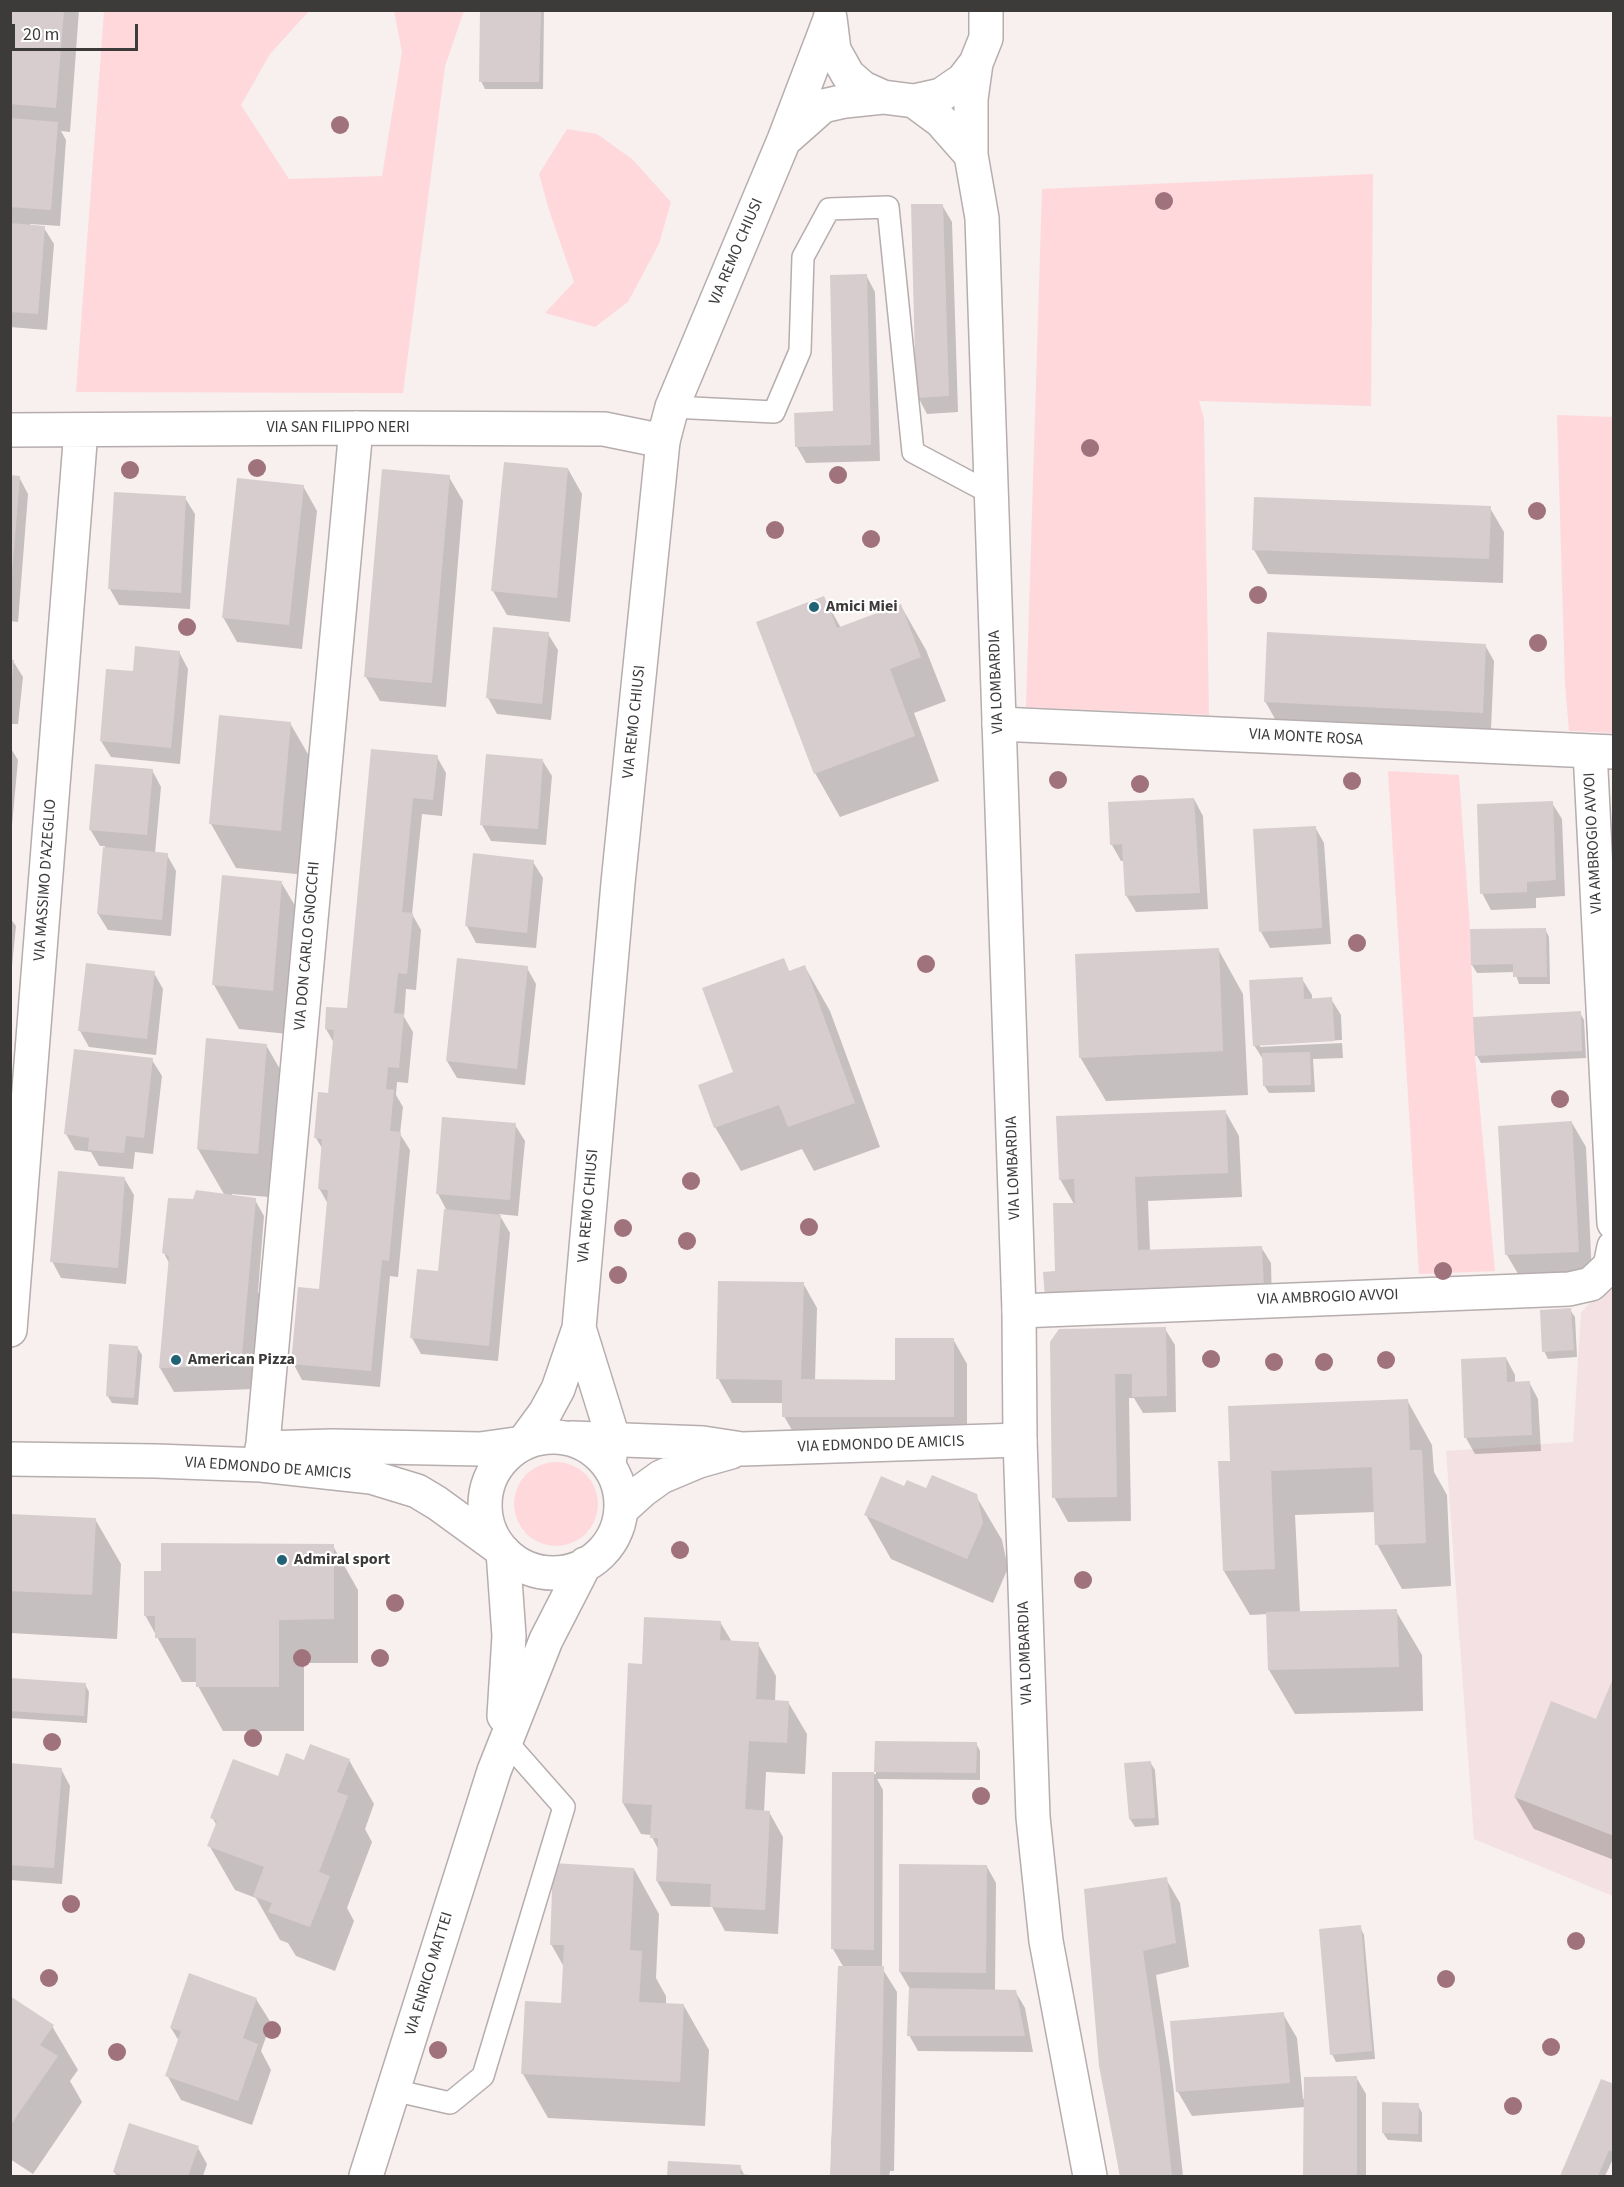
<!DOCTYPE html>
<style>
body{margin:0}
#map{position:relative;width:1624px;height:2187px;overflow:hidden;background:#f8efef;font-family:"Source Sans 3",sans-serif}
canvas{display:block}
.frame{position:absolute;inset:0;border:12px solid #3d3a3a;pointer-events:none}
.scale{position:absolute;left:12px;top:24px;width:126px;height:27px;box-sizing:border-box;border:3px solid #3d3a3a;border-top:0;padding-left:8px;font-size:18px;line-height:21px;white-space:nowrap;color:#3d3a3a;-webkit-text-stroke:4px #fff;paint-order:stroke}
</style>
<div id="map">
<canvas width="1624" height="2187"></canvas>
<div class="frame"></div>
<div class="scale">20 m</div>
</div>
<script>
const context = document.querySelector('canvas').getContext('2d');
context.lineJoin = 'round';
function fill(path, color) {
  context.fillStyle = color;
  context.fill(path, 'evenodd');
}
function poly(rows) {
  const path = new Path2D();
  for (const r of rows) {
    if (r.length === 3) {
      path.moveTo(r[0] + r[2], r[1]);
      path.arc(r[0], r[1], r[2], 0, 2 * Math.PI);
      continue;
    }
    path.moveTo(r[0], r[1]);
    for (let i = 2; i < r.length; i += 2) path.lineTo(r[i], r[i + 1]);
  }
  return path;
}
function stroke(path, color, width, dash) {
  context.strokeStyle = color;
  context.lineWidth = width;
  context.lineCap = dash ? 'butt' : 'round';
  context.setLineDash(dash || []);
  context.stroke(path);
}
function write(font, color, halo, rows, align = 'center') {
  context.font = font + ' "Source Sans 3",sans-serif';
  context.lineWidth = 4.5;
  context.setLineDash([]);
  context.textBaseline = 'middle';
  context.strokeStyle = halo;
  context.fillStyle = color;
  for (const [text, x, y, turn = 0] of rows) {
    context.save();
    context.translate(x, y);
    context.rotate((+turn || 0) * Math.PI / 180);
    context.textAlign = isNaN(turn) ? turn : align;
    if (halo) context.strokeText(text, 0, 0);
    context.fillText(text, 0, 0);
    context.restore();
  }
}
const built = poly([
 [1613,1276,1613,1896,1474,1839,1446,1451,1573,1442,1581,1313]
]);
const green = poly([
 [104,11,309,11,270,54,241,105,289,179,382,176,402,52,394,11,464,11,445,66,403,393,76,392],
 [567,129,597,134,632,159,671,202,659,244,628,302,595,327,545,313,574,282,549,210,539,174],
 [1373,174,1371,406,1199,401,1204,419,1209,715,1026,707,1042,189],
 [1557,415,1613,417,1613,733,1569,731,1565,684],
 [1388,771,1459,775,1470,929,1475,1056,1495,1271,1419,1274],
 [556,1504,42]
]);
const shadow = poly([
 [10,10,79,10,70,132,61,131,66,140,60,226,30,224,30,226,44,228,54,244,47,330,10,327],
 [481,10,544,10,543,89,485,89,481,81],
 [942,205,952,222,958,412,927,414,918,397],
 [866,275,875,292,880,461,806,463,797,447,835,413],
 [568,469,582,494,570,622,507,615,493,591],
 [10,477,19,477,28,494,18,622,10,621],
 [449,477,463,501,446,707,380,701,366,677],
 [303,486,317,511,302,649,237,642,223,617],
 [185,498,195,514,190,609,119,605,110,589],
 [1490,508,1504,532,1503,583,1268,574,1254,550],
 [824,598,841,628,901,606,926,650,946,701,914,713,939,781,840,817,815,773],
 [548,634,558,650,551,720,497,714,488,698],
 [1485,645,1494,661,1491,729,1436,727,1436,731,1433,726,1430,726,1434,734,1279,726,1265,701],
 [179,652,188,669,180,764,111,757,101,741,134,673],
 [10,661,13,661,23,677,18,724,10,724],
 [290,723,316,768,306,875,236,868,211,824],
 [10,747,18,760,12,825,10,825],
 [373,750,437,757,446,773,442,816,422,814,412,914,421,930,416,990,406,989,404,1017,413,1032,408,1083,397,1082,396,1095,403,1107,400,1134,410,1150,398,1277,390,1276,380,1387,302,1380,293,1363,320,1290,328,1204,319,1188,323,1150,316,1138,329,1095,334,1043,326,1029,349,1010],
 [542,760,552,776,546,845,491,841,482,825],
 [152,770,161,787,155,853,167,855,176,871,171,936,108,930,98,914,105,846,100,846,90,829],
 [1194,799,1203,816,1208,909,1136,912,1126,895,1125,861,1121,861,1112,845,1110,803],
 [1552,803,1562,819,1565,896,1536,898,1536,908,1491,910,1482,893],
 [1315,827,1324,843,1331,944,1270,948,1261,932],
 [533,862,543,878,536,948,476,943,467,926],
 [281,882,307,926,298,1035,239,1029,214,985],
 [10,918,16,926,12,966,10,966],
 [1545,929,1549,937,1550,984,1519,984,1515,972,1477,973,1472,965],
 [1218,949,1243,994,1248,1095,1106,1101,1080,1057],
 [783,960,790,973,805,967,830,1011,880,1147,814,1171,802,1149,741,1171,715,1127,734,1073],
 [527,968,536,984,525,1085,457,1078,447,1061],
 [154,973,163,989,156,1055,89,1047,80,1031],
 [1302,979,1312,995,1312,1000,1331,999,1341,1015,1342,1040,1260,1044,1260,1047,1342,1043,1343,1058,1313,1059,1315,1092,1269,1093,1264,1085,1264,1061,1254,1045],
 [1580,1013,1584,1020,1586,1058,1481,1063,1477,1056],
 [266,1045,292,1090,282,1198,232,1194,232,1196,255,1200,264,1216,258,1292,262,1300,254,1389,174,1392,160,1368,169,1263,164,1253,194,1201,225,1196,198,1149],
 [152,1060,162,1076,153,1154,135,1152,133,1169,99,1166,91,1152,75,1150,66,1134],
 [1225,1111,1239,1136,1242,1197,1148,1201,1150,1251,1261,1247,1271,1263,1272,1306,1057,1273,1074,1204,1060,1179],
 [1572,1123,1586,1147,1592,1276,1521,1279,1507,1255],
 [515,1125,525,1141,518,1216,499,1214,510,1233,498,1361,421,1354,412,1338,439,1272,447,1211,438,1194],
 [124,1178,134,1195,126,1284,61,1278,52,1261],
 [803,1283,817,1308,815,1381,897,1381,953,1339,967,1364,967,1441,798,1441,784,1416,784,1403,732,1403,718,1378],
 [1570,1310,1575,1317,1577,1357,1548,1359,1544,1351],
 [1165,1329,1175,1345,1176,1412,1143,1413,1134,1398,1129,1398,1131,1521,1068,1522,1054,1497,1051,1342],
 [137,1347,142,1355,138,1405,112,1403,107,1395],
 [1506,1358,1515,1375,1515,1383,1529,1382,1538,1399,1541,1451,1475,1454,1466,1438],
 [1407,1400,1432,1445,1434,1472,1447,1495,1451,1586,1402,1589,1377,1544,1375,1512,1295,1515,1300,1613,1396,1611,1422,1655,1423,1711,1295,1714,1269,1670,1268,1614,1250,1615,1224,1571,1231,1462],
 [905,1488,976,1496,1002,1540,1008,1568,993,1603,891,1559,866,1515],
 [10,1515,95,1519,121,1564,117,1639,10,1633],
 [333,1546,358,1590,358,1663,304,1663,304,1731,223,1731,198,1686,198,1682,182,1682,145,1615,163,1573],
 [720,1622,732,1642,758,1644,776,1676,775,1702,788,1702,807,1734,805,1774,766,1772,764,1812,769,1812,783,1837,778,1934,725,1931,712,1907,671,1906,657,1881,659,1851,651,1835,641,1834,623,1803,643,1665],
 [1614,1679,1614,1860,1534,1829,1515,1797,1597,1721],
 [10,1680,85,1684,89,1692,87,1723,10,1718],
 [876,1743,976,1743,980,1751,980,1780,877,1779,883,1790,882,1968,897,1992,894,2171,890,2171,889,2176,831,2176,831,2146,844,1968,833,1949,833,1773,876,1774],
 [349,1760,374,1804,365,1829,372,1842,347,1908,354,1921,335,1971,296,1956,288,1943,280,1940,256,1898,235,1890,209,1845,217,1826,212,1817,305,1762],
 [1150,1762,1155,1770,1159,1825,1135,1827,1130,1819,1126,1764],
 [10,1765,61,1769,70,1786,62,1884,10,1880],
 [987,1867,996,1883,995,1991,1015,1991,1025,2008,1033,2052,918,2051,909,2035,910,1989,900,1972],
 [634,1869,659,1914,656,1978,666,1996,666,2005,684,2006,709,2050,705,2126,548,2118,523,2074,563,2004,564,1967,551,1944],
 [1166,1879,1180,1903,1189,1967,1156,1975,1173,2085,1183,2176,1120,2176,1101,2066],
 [1360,1927,1364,1935,1375,2059,1336,2062,1332,2054],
 [10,1998,52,2026,78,2070,70,2081,82,2102,33,2174,10,2159],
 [256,1999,271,2023,261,2051,271,2070,252,2125,181,2100,167,2075,179,2041,171,2028],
 [1283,2014,1297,2038,1303,2099,1356,2077,1366,2094,1366,2176,1300,2176,1304,2176,1305,2107,1192,2116,1178,2092,1172,2023],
 [1602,2081,1614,2086,1614,2157,1605,2176,1562,2176],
 [1418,2105,1422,2113,1422,2142,1388,2140,1383,2133],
 [198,2148,207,2164,203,2176,117,2176,114,2172],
 [669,2163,740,2167,745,2176,756,2176,668,2176]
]);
const building = poly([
 [10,10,64,10,56,108,10,104],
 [480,10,541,10,539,82,479,82],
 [10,118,58,122,51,210,10,207],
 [911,204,943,204,949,396,916,398],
 [10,223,45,226,38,314,10,312],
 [867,274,871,445,795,447,794,413,833,411,830,275],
 [504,462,568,468,557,598,491,591],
 [382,469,450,475,432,683,364,677],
 [10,475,20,476,12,573,10,573],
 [237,478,304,485,289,625,222,618],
 [114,492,186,496,181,593,108,589],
 [1254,497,1491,506,1489,559,1252,550],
 [824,596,837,628,901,604,921,657,890,669,915,736,814,774,756,622],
 [493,627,549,632,542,704,486,698],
 [1267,632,1486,644,1483,713,1264,702],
 [135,646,180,651,171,748,100,741,106,669,133,671],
 [10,659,14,660,12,680,10,680],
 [219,715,291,722,281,831,209,824],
 [371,749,438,755,433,800,413,798,402,912,413,913,407,974,398,973,394,1013,404,1014,399,1068,388,1067,386,1089,394,1090,390,1131,401,1132,389,1261,382,1260,371,1371,291,1364,298,1287,319,1289,328,1190,318,1189,322,1139,314,1138,318,1092,328,1093,334,1030,325,1029,326,1007,347,1008],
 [486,754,543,759,538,829,480,825],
 [95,764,153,769,147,835,89,830],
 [1194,798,1200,893,1125,896,1122,844,1110,845,1108,802],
 [1553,801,1556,880,1527,882,1527,892,1480,894,1477,804],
 [1316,826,1322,928,1259,932,1253,829],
 [103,847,168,853,162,920,97,914],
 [473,853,534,860,527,933,465,926],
 [222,875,282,881,273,991,212,985],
 [1546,928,1547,977,1513,977,1513,964,1471,965,1470,929],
 [1219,948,1223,1051,1079,1058,1075,954],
 [457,958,528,966,517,1069,446,1061],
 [784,958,789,971,805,965,855,1103,788,1127,779,1105,714,1128,698,1085,733,1072,702,988],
 [86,963,155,971,147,1039,78,1031],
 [1303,977,1304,999,1332,997,1335,1041,1253,1046,1249,980],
 [1581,1011,1582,1051,1475,1056,1473,1017],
 [206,1038,267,1044,258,1154,197,1149],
 [74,1049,153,1058,144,1138,126,1136,124,1153,88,1150,89,1138,64,1134],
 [1310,1052,1311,1085,1263,1086,1262,1053],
 [1226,1110,1228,1173,1135,1177,1138,1250,1262,1246,1264,1290,1045,1299,1043,1272,1055,1271,1053,1203,1075,1203,1074,1179,1059,1180,1056,1116],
 [442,1117,516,1123,510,1200,436,1194],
 [1572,1121,1579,1252,1505,1255,1498,1126],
 [58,1171,125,1177,118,1268,50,1262],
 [196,1190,256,1198,241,1365,159,1368,169,1256,162,1253,168,1198,193,1199],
 [444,1209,501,1215,489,1346,410,1338,417,1269,438,1271],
 [718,1281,804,1282,801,1379,895,1380,895,1338,954,1338,954,1417,782,1417,782,1380,716,1379],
 [1571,1308,1574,1350,1542,1352,1540,1310],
 [1166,1327,1167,1396,1132,1397,1132,1374,1115,1374,1117,1497,1052,1498,1050,1342,1059,1329],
 [109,1344,138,1346,134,1398,106,1396],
 [1506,1357,1507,1382,1530,1381,1532,1435,1464,1438,1461,1359],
 [1408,1399,1410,1450,1422,1450,1426,1543,1375,1545,1372,1467,1271,1471,1275,1569,1223,1571,1218,1461,1230,1461,1228,1406],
 [932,1475,977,1494,983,1523,967,1559,864,1515,881,1476,904,1486,907,1480,926,1488],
 [10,1514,96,1518,92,1595,10,1591],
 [161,1543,334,1544,334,1619,279,1620,279,1687,196,1687,196,1638,155,1638,155,1616,144,1616,144,1571,161,1571],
 [1397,1609,1399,1667,1268,1670,1266,1612],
 [644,1617,721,1621,720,1640,759,1642,756,1699,789,1701,787,1743,749,1741,745,1809,770,1811,765,1910,710,1907,711,1884,656,1881,658,1838,650,1838,652,1805,622,1803,628,1663,642,1664],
 [1614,1676,1614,1836,1514,1797,1551,1701,1596,1719],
 [10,1678,86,1683,84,1716,10,1711],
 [875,1741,977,1742,976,1773,874,1772],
 [310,1744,350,1759,337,1792,348,1796,319,1872,330,1876,310,1927,268,1912,272,1903,253,1896,264,1867,207,1846,217,1821,210,1818,233,1759,278,1776,286,1753,304,1760],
 [1151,1761,1155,1818,1129,1819,1124,1763],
 [10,1763,62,1768,54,1868,10,1865],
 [832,1772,874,1772,874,1950,831,1949],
 [553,1863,634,1868,630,1950,642,1951,639,2002,684,2004,680,2082,521,2074,525,2001,561,2003,564,1945,550,1945],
 [899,1864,987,1865,986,1973,899,1972],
 [1167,1877,1176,1943,1143,1951,1159,2060,1172,2176,1120,2176,1099,2066,1084,1889],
 [1361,1925,1372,2051,1330,2055,1319,1929],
 [838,1966,884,1966,880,2176,830,2176],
 [189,1973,257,1998,243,2038,258,2044,238,2101,165,2076,181,2031,170,2028],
 [909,1988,1016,1990,1025,2036,907,2036],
 [10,1996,54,2025,40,2045,58,2056,10,2126],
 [1284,2012,1290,2083,1176,2092,1170,2021],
 [1357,2076,1357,2176,1303,2176,1304,2077],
 [1601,2079,1614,2084,1614,2152,1609,2150,1598,2176,1560,2176],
 [1382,2102,1419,2103,1418,2134,1382,2133],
 [129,2123,199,2146,188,2176,125,2176,113,2172],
 [668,2161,741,2165,740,2174,751,2175,751,2176,667,2176]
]);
const service = poly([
 [672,407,774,412,800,351,803,257,829,209,888,207,913,452,990,493],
 [393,2090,450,2103,483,2076,564,1807,505,1740]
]);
const minor = poly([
 [10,430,356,428,604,429,663,441],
 [999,724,1614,752],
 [1590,751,1614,1223],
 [1019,1311,1569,1289,1591,1284,1610,1266,1614,1247],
 [10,1330,81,430],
 [572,1438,703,1443,742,1449,1020,1440],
 [262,1448,332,1446,480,1449,523,1443],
 [10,1459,156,1461,261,1465,371,1477,417,1491,437,1503,503,1551],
 [261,1465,356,428],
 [622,1509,643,1490,661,1477,699,1461,731,1452]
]);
const tertiary = poly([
 [830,18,834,50,848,75,863,88,883,97,914,101,941,95,963,80,976,63,986,38,986,10],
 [976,63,971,99,971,155,982,218,1019,1311,1020,1440,1033,1817,1046,1941,1090,2176],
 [914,101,941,121,971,155],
 [788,137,823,106,845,101,883,97],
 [579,1328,610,1428,612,1439,609,1464],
 [553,1505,68],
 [523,1443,545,1413,558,1389,579,1328,618,883,663,441,672,407,784,140,829,22],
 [503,1551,509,1636,504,1716],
 [366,2176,494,1771,546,1640,585,1564]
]);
const trees = [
 [340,125],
 [1164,201],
 [1090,448],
 [257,468],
 [130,470],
 [838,475],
 [1537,511],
 [775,530],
 [871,539],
 [1258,595],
 [187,627],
 [1538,643],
 [1058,780],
 [1352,781],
 [1140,784],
 [1357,943],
 [926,964],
 [1560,1099],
 [691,1181],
 [809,1227],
 [623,1228],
 [687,1241],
 [1443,1271],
 [618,1275],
 [1211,1359],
 [1386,1360],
 [1274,1362],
 [1324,1362],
 [680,1550],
 [1083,1580],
 [395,1603],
 [302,1658],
 [380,1658],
 [253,1738],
 [52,1742],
 [981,1796],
 [71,1904],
 [1576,1941],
 [49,1978],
 [1446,1979],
 [272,2030],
 [1551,2047],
 [438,2050],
 [117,2052],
 [1513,2106]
];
const markers = [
 [814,607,6,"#216276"],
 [176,1360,6,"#216276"],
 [282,1560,6,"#216276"]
];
const streetNames = [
 ["VIA REMO CHIUSI",737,252,-67],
 ["VIA SAN FILIPPO NERI",338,428],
 ["VIA LOMBARDIA",997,682,-92],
 ["VIA REMO CHIUSI",635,722,-84],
 ["VIA MONTE ROSA",1306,738,3],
 ["VIA AMBROGIO AVVOI",1594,843,-93],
 ["VIA MASSIMO D'AZEGLIO",46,880,-86],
 ["VIA DON CARLO GNOCCHI",308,946,-85],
 ["VIA LOMBARDIA",1014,1168,-92],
 ["VIA REMO CHIUSI",589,1206,-85],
 ["VIA AMBROGIO AVVOI",1328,1298,-2],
 ["VIA EDMONDO DE AMICIS",881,1445,-2],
 ["VIA EDMONDO DE AMICIS",268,1469,4],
 ["VIA LOMBARDIA",1026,1653,-92],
 ["VIA ENRICO MATTEI",430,1974,-73]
];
const poiNames = [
 ["Amici Miei",826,607],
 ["American Pizza",188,1360],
 ["Admiral sport",294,1560]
];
fill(built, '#f3e1e3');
fill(green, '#fed8db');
fill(shadow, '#0003');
fill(building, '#d7cdce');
stroke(service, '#b6adae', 24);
stroke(minor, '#b6adae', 36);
stroke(tertiary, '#b6adae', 36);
stroke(service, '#fff', 21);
stroke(minor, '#fff', 33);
stroke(tertiary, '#fff', 33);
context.fillStyle = '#9f727c';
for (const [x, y] of trees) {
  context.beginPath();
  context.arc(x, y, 9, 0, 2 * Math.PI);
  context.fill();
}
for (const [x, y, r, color] of markers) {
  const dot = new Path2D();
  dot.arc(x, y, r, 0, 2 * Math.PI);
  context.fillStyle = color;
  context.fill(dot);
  stroke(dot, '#fff', 2);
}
write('16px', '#3d3a3a', '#fff', streetNames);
write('bold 16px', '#3d3a3a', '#fff', poiNames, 'left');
</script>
